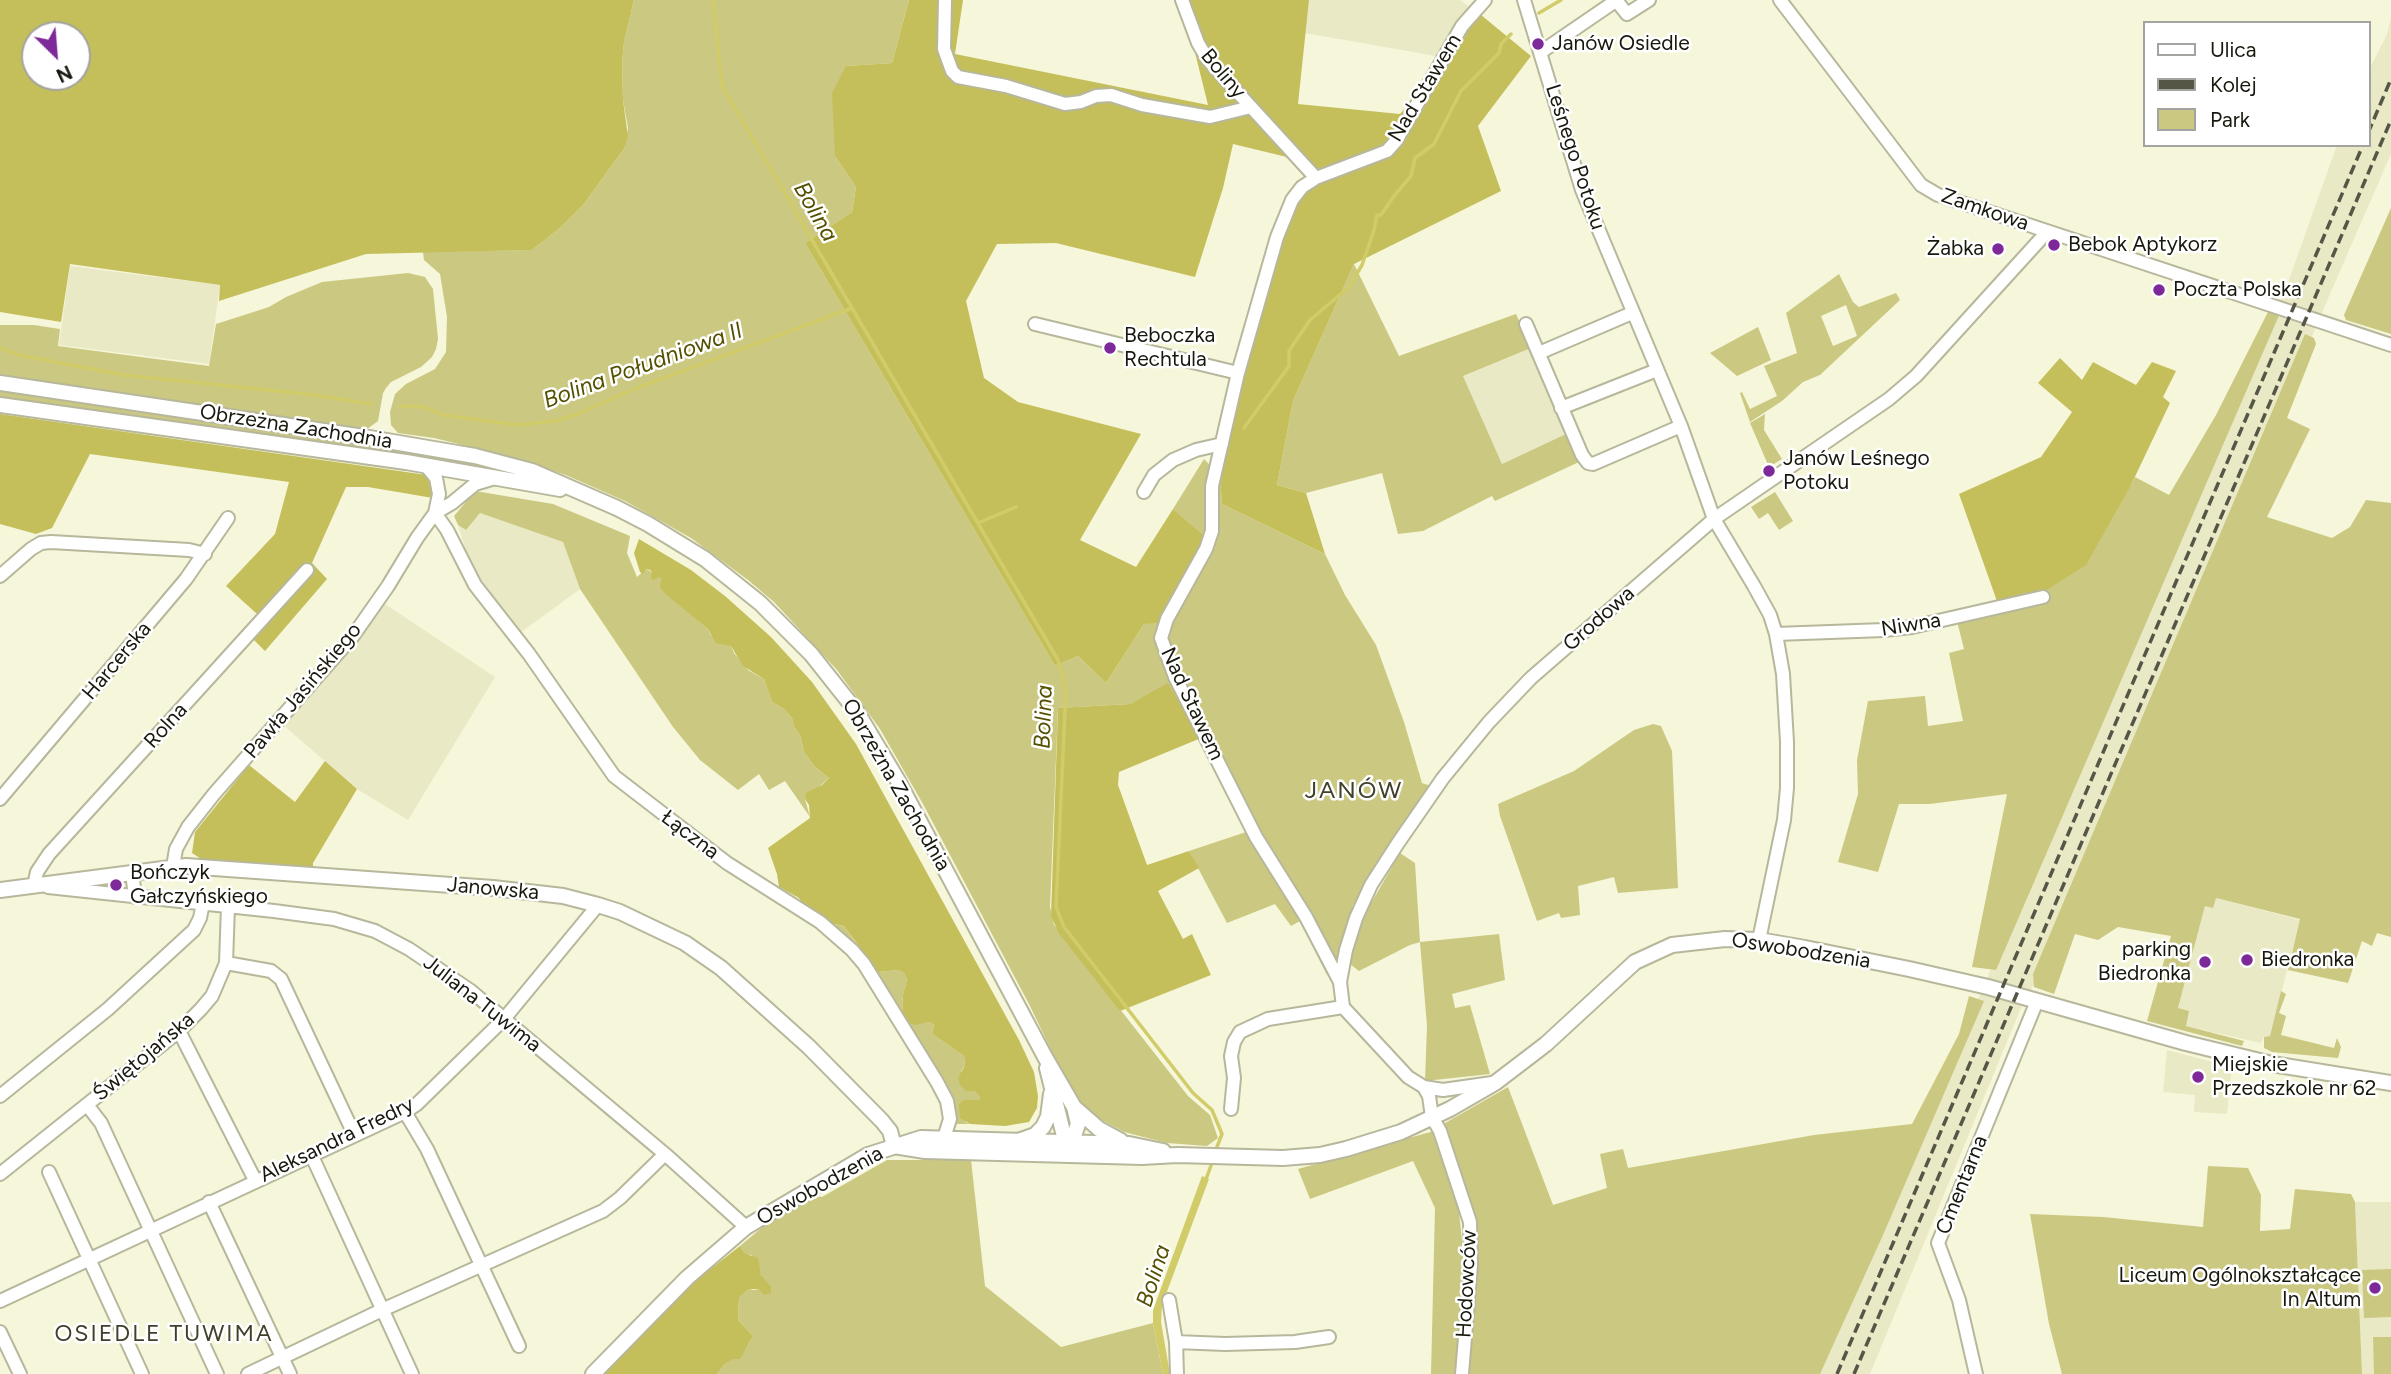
<!DOCTYPE html>
<meta charset="utf-8">
<style>
body{margin:0}
#map{position:relative;width:2391px;height:1374px;overflow:hidden;background:#f6f6da;font-family:Figtree,sans-serif}
canvas{display:block}
.legend{position:absolute;left:2143px;top:21px;width:228px;height:126px;box-sizing:border-box;background:#fff;border:2px solid #a3a39f;margin:0;padding:9px 12px;list-style:none;font-size:21px;color:#18180e}
.legend li{display:flex;align-items:center;gap:14px;height:35px}
.legend b{width:35px;border:2px solid #a3a39f}
.north{position:absolute;left:21px;top:21px;width:70px;height:70px;box-sizing:border-box;background:#fff;border:2px solid #a3a39f;border-radius:50%;rotate:155deg;font-size:19px;font-weight:700;line-height:28px;text-align:center;color:#18180e}
.north::after{content:'';display:block;margin:auto;width:24px;height:32px;background:#7d2999;clip-path:polygon(50% 0,100% 100%,50% 72%,0 100%)}
</style>
<div id="map">
<canvas width="2391" height="1374"></canvas>
<ul class="legend">
<li><b style="height:9px;background:#fff"></b>Ulica</li>
<li><b style="height:9px;background:#565647"></b>Kolej</li>
<li><b style="height:19px;background:#cbc881"></b>Park</li>
</ul>
<div class="north">N</div>
</div>
<script>
const context = document.querySelector('canvas').getContext('2d');
context.lineJoin = 'round';
function fill(path, color) {
  context.fillStyle = color;
  context.fill(path, 'evenodd');
}
function poly(rows) {
  const path = new Path2D();
  for (const r of rows) {
    path.moveTo(r[0], r[1]);
    for (let i = 2; i < r.length; i += 2) path.lineTo(r[i], r[i + 1]);
  }
  return path;
}
function stroke(path, color, width, dash) {
  context.strokeStyle = color;
  context.lineWidth = width;
  context.lineCap = dash ? 'butt' : 'round';
  context.setLineDash(dash || []);
  context.stroke(path);
}
function write(font, color, halo, rows, align = 'center') {
  context.font = font + ' Figtree,sans-serif';
  context.lineWidth = 5;
  context.setLineDash([]);
  context.textBaseline = 'middle';
  context.strokeStyle = halo;
  context.fillStyle = color;
  for (const [text, x, y, turn = 0] of rows) {
    context.save();
    context.translate(x, y);
    context.rotate((+turn || 0) * Math.PI / 180);
    context.textAlign = isNaN(turn) ? turn : align;
    if (halo) context.strokeText(text, 0, 0);
    context.fillText(text, 0, 0);
    context.restore();
  }
}
const built = poly([
 [1309,0,1460,0,1481,15,1436,56,1305,33],
 [2391,17,2391,154,2323,310,2174,668,2040,975,2023,1003,1870,1374,1810,1374,1939,1092,2071,780,2285,291,2337,145,2368,145,2368,72,2387,34],
 [70,266,220,285,209,364,59,345],
 [1531,348,1566,434,1502,464,1463,376],
 [480,513,563,542,580,589,520,633,470,564,458,525,466,530],
 [385,604,495,677,408,820,357,789,283,725],
 [2216,898,2300,920,2270,1036,2264,1037,2261,1043,2185,1026,2178,1008,2205,906],
 [2167,1050,2232,1067,2227,1114,2194,1112,2195,1095,2163,1092],
 [2355,1202,2391,1202,2391,1374,2362,1374]
]);
const green = poly([
 [634,0,909,0,892,63,846,66,835,156,856,187,852,212,805,243,1055,666,1078,656,1106,683,1144,624,1216,547,1173,509,1204,459,1220,476,1222,504,1325,554,1345,595,1376,645,1404,722,1422,783,1431,786,1353,905,1338,970,1327,975,1300,921,1291,926,1275,904,1227,923,1189,851,1249,831,1201,738,1168,684,1130,704,1058,708,1050,907,1054,925,1188,1096,1210,1115,1218,1138,1207,1146,1167,1143,1124,1132,1096,1117,1074,1098,1030,1006,923,804,880,729,837,670,774,602,748,580,691,538,625,501,568,476,520,459,434,438,398,433,391,425,390,412,395,394,406,384,435,369,446,352,447,317,440,274,424,260,423,252,532,250,560,228,583,205,624,149,628,128,623,100,622,63,624,42],
 [2391,208,2391,334,2346,320,2344,315],
 [1354,264,1399,356,1516,314,1531,348,1463,376,1502,464,1566,434,1579,462,1495,501,1492,496,1423,531,1398,534,1382,473,1306,493,1277,485,1293,401],
 [408,273,425,277,433,289,438,339,436,349,432,357,421,367,391,382,386,388,383,393,378,421,367,429,188,404,26,380,0,374,0,325,34,325,60,329,58,346,209,366,216,324,269,307,286,297,322,282],
 [1839,274,1853,302,1859,307,1896,293,1900,300,1820,375,1803,382,1782,401,1750,422,1740,393,1742,392,1750,409,1777,396,1764,366,1797,353,1786,313],
 [1846,305,1857,336,1833,346,1821,316],
 [2270,308,2280,313,1996,970,1972,967,2007,794,1930,804,1899,804,1878,872,1838,862,1858,794,1857,760,1868,701,1925,696,1928,726,1963,721,1949,653,1964,649,1957,621,1998,604,2131,485,2135,477,2169,495,2216,415],
 [1758,327,1771,360,1737,376,1710,353],
 [2305,334,2314,338,2316,344,2287,418,2310,429,2267,517,2332,538,2350,527,2366,500,2391,503,2391,937,2377,933,2372,946,2362,941,2348,983,2288,970,2300,919,2216,898,2213,908,2205,906,2178,1008,2189,1011,2186,1026,2244,1041,2242,1046,2238,1045,2147,1021,2171,936,2118,927,2098,940,2075,934,2054,994,2034,987,2033,974],
 [0,390,425,453,464,461,479,466,0,397],
 [1765,414,1764,430,1782,459,1769,467,1750,423],
 [475,491,553,504,630,536,627,553,637,577,646,569,663,578,659,587,708,629,711,635,731,646,734,653,748,670,764,679,772,702,784,709,792,718,794,727,800,735,804,752,815,767,829,778,805,799,810,817,785,781,769,790,759,774,738,790,700,760,673,727,580,589,563,542,480,513,466,530,458,525,454,516],
 [1775,492,1793,521,1779,530,1768,513,1759,519,1751,507],
 [1653,724,1661,726,1672,751,1678,888,1618,893,1614,877,1578,886,1580,915,1561,918,1559,913,1537,921,1500,816,1498,804,1574,771,1634,730],
 [1400,853,1415,863,1420,942,1499,934,1505,980,1452,994,1455,1008,1470,1005,1490,1074,1425,1081,1427,1026,1420,942,1410,945,1359,971,1350,964,1362,919],
 [829,923,844,926,877,972,898,970,904,973,907,980,903,994,902,1014,915,1024,929,1022,934,1025,932,1034,964,1056,965,1065,961,1071,974,1091,980,1097,980,1101,965,1122,970,1124,955,1124,956,1116,953,1102],
 [2281,991,2286,994,2279,1013,2286,1016,2281,1035,2334,1048,2337,1038,2341,1047,2338,1058,2272,1052,2264,1048,2264,1037,2270,1036],
 [1969,996,1984,1001,1883,1235,1820,1374,1466,1374,1473,1216,1445,1123,1508,1087,1553,1205,1607,1188,1600,1154,1623,1149,1628,1168,1814,1135,1912,1124,1959,1034],
 [1434,1131,1458,1203,1464,1258,1455,1374,1431,1374,1435,1208,1413,1161,1310,1199,1298,1169],
 [887,1160,971,1160,985,1286,1061,1347,1153,1323,1163,1374,717,1374,724,1365,745,1350,753,1336,738,1320,739,1298,748,1290,760,1290,764,1281,752,1255,744,1254,740,1246,771,1220,794,1206,816,1196,822,1197],
 [2208,1166,2248,1168,2261,1195,2260,1231,2290,1229,2295,1189,2351,1194,2355,1202,2362,1374,2062,1374,2049,1324,2030,1214,2103,1217,2203,1227],
 [2391,1269,2391,1317,2364,1318,2362,1270],
 [2373,1337,2391,1337,2391,1374,2374,1374]
]);
const forest = poly([
 [0,0,634,0,624,42,622,63,623,100,628,137,624,149,583,205,560,228,532,250,366,254,219,301,220,285,70,264,61,322,0,312],
 [35,35,77,35,77,77,35,77],
 [909,0,963,0,955,54,1208,105,1182,0,1309,0,1298,104,1400,114,1481,15,1531,56,1478,126,1501,191,1354,264,1293,401,1277,485,1306,493,1325,554,1222,504,1217,439,1280,214,1305,177,1305,173,1291,158,1233,144,1223,188,1195,277,1056,243,997,244,966,301,984,378,1018,402,1141,434,1080,540,1136,567,1173,509,1216,546,1174,621,1144,624,1106,683,1078,656,1055,666,805,243,852,212,856,187,835,156,832,93,846,66,892,63],
 [2060,358,2082,380,2093,362,2136,385,2152,362,2176,371,2163,397,2170,403,2131,485,2086,565,2042,593,1998,604,1959,494,2041,457,2072,412,2038,383],
 [0,414,427,475,433,498,368,487,346,487,312,563,327,579,265,651,250,636,266,622,226,586,275,534,289,482,90,454,52,528,36,534,0,524],
 [639,539,691,570,725,596,771,637,812,682,856,744,1019,1040,1034,1072,1038,1096,1037,1108,1029,1122,1005,1126,970,1124,960,1118,959,1104,964,1100,980,1100,980,1097,974,1091,966,1091,960,1085,958,1078,965,1065,964,1056,932,1034,934,1025,929,1022,915,1025,905,1022,902,1014,903,994,907,980,904,973,898,970,878,972,844,926,830,923,803,905,799,898,779,887,777,874,768,848,810,818,809,805,805,799,806,793,822,785,829,778,815,767,804,752,800,735,794,727,792,718,784,709,772,702,764,679,743,666,731,646,716,643,708,629,668,596,659,587,662,578,658,577,653,580,651,578,652,572,650,570,646,569,643,574,640,572,634,553],
 [1168,683,1201,738,1119,772,1118,785,1147,865,1189,851,1199,868,1158,891,1183,939,1192,934,1211,975,1120,1011,1058,932,1051,916,1058,708,1130,704],
 [325,761,357,789,313,863,313,869,206,862,192,853,195,832,249,765,295,802],
 [740,1246,744,1253,758,1258,761,1275,771,1287,771,1293,764,1295,760,1290,754,1289,748,1290,739,1298,738,1320,753,1336,740,1359,733,1359,724,1365,717,1374,603,1374,689,1286]
]);
const water = poly([
 [1202,1176,1209,1179,1162,1305,1161,1322,1170,1374,1163,1374,1153,1323,1153,1310]
]);
const stream = poly([
 [713,0,722,86,1058,660,1066,689,1056,907,1064,927,1193,1093,1212,1110,1222,1134,1215,1152],
 [1539,13,1561,0],
 [0,348,19,355,124,375,315,395,372,404],
 [400,406,424,407,444,415,517,425,555,421,575,415,637,388,852,308],
 [1244,428,1289,366,1289,351,1310,320,1349,287,1362,265,1374,230,1377,215,1381,215,1394,196,1411,176,1415,158,1434,144,1461,91,1499,53,1501,44,1511,34],
 [978,523,1016,507],
 [1205,1182,1213,1160]
]);
const minor = poly([
 [945,0,944,49,952,71,958,77,1006,86,1065,104,1081,102,1096,96,1111,95,1142,105,1210,117,1251,107],
 [1182,0,1198,43,1208,60,1316,178],
 [1524,0,1582,190,1681,426,1714,519,1754,586,1770,615,1776,634,1783,674,1787,742,1787,788,1784,820,1759,940],
 [1616,0,1627,14,1649,0],
 [1780,0,1921,185,1938,195,2391,345],
 [1541,52,1617,0],
 [1035,324,1238,373],
 [1526,324,1582,455,1588,463,1593,464,1681,426],
 [1539,353,1632,313],
 [1561,408,1657,370],
 [426,466,436,478,439,494,435,513],
 [1144,492,1154,475,1173,460,1196,450,1222,444],
 [435,513,447,530,475,585,529,654,614,776,727,863,820,922,852,950,864,964,937,1082,947,1101,950,1119,944,1138],
 [0,576,31,549,41,543,51,542,189,550,205,554],
 [1776,634,1884,630,1912,627,2043,597],
 [0,799,186,579,228,518],
 [173,867,176,849,188,827,214,794,353,636,388,586,417,538,435,513,452,503,475,484,495,478],
 [132,872,135,897],
 [34,886,37,872,49,854,307,570],
 [48,887,274,911,334,919,375,931,409,949,471,991,665,1154,746,1227],
 [226,963,271,971,281,979,354,1134],
 [1340,982,1306,917,1256,837,1175,677,1161,638,1167,619,1206,549,1212,531,1212,486,1238,373,1277,237,1292,200,1302,187,1316,178,1387,151,1396,141,1462,26,1485,0],
 [179,1031,255,1180],
 [1492,1083,1443,1090,1424,1087,1408,1077,1343,1007,1340,982,1346,950,1356,918,1371,885,1398,843,1443,778,1489,722,1531,678,1714,519,1889,399,1916,376,2047,232],
 [1424,1087,1429,1096,1432,1117,1440,1131,1470,1222,1471,1265,1462,1374],
 [0,1096,108,1009,194,930,200,918,203,903],
 [87,1105,101,1123,217,1374],
 [1231,1109,1234,1078,1231,1056,1234,1042,1240,1032,1268,1019,1343,1007],
 [405,1112,427,1149,519,1346],
 [311,1154,412,1374],
 [49,1172,142,1374],
 [0,1174,179,1031,201,1009,212,996,226,963,228,906],
 [209,1202,290,1374],
 [1169,1300,1176,1342,1177,1374],
 [0,1301,405,1112,417,1104,504,1019,598,905],
 [0,1332,20,1374],
 [1176,1342,1225,1344,1295,1342,1329,1337],
 [248,1374,382,1310,603,1211,620,1198,665,1154],
 [1976,1374,1959,1300,1938,1243,2037,1001]
]);
const tertiary = poly([
 [0,383,364,437,475,456,532,471,617,508,648,524,705,559,760,603,811,654,857,712,897,779,1045,1057,1074,1107,1078,1124,1074,1136,1061,1148,1050,1152],
 [0,405,406,462,560,489],
 [0,890,186,866,493,888,563,896,598,905,620,912,685,943,721,968,809,1047,882,1121,890,1131,894,1146],
 [1047,1068,1064,1136,1073,1148],
 [1075,1108,1099,1129,1121,1141],
 [1021,1140,1035,1135,1043,1127,1048,1117,1051,1094],
 [894,1146,925,1151,1142,1157,1177,1155,1283,1158,1320,1155,1346,1149,1401,1132,1450,1109,1495,1083,1546,1044,1635,962,1672,945,1725,939,1759,940,1805,948,1909,969,1988,987,2186,1043,2272,1064,2391,1083],
 [593,1374,687,1278,746,1227,868,1155,921,1138,1129,1144,1163,1151]
]);
const rail = poly([
 [2368,133,2391,79],
 [1837,1374,2363,145],
 [1854,1374,2391,120]
]);
const markers = [
 [1538,44,7,"#7d2999"],
 [2054,245,7,"#7d2999"],
 [1998,249,7,"#7d2999"],
 [2159,290,7,"#7d2999"],
 [1110,348,7,"#7d2999"],
 [1769,471,7,"#7d2999"],
 [116,885,7,"#7d2999"],
 [2247,960,7,"#7d2999"],
 [2205,962,7,"#7d2999"],
 [2198,1077,7,"#7d2999"],
 [2375,1288,7,"#7d2999"]
];
const poiNames = [
 ["Janów Osiedle",1552,44],
 ["Bebok Aptykorz",2068,245],
 ["Żabka",1984,249,"right"],
 ["Poczta Polska",2173,290],
 ["Beboczka",1124,336],
 ["Rechtula",1124,360],
 ["Janów Leśnego",1783,459],
 ["Potoku",1783,483],
 ["Bończyk",130,873],
 ["Gałczyńskiego",130,897],
 ["parking",2191,950,"right"],
 ["Biedronka",2191,974,"right"],
 ["Biedronka",2261,960],
 ["Miejskie",2212,1065],
 ["Przedszkole nr 62",2212,1089],
 ["Liceum Ogólnokształcące",2361,1276,"right"],
 ["In Altum",2361,1300,"right"]
];
const streetNames = [
 ["Boliny",1223,74,50],
 ["Nad Stawem",1425,88,-59],
 ["Leśnego Potoku",1575,157,72],
 ["Zamkowa",1985,210,19],
 ["Obrzeżna Zachodnia",296,427,9],
 ["Grodowa",1599,619,-41],
 ["Niwna",1911,625,-9],
 ["Harcerska",117,661,-50],
 ["Pawła Jasińskiego",303,691,-50],
 ["Nad Stawem",1192,704,65],
 ["Rolna",166,726,-48],
 ["Obrzeżna Zachodnia",896,785,60],
 ["Łączna",690,835,37],
 ["Janowska",493,889,5],
 ["Oswobodzenia",1801,951,9],
 ["Juliana Tuwima",482,1004,38],
 ["Świętojańska",144,1057,-40],
 ["Aleksandra Fredry",337,1140,-26],
 ["Cmentarna",1962,1185,-68],
 ["Oswobodzenia",820,1186,-29],
 ["Hodowców",1467,1284,-87]
];
const waterNames = [
 ["Bolina",815,212,60],
 ["Bolina Południowa II",643,366,-20],
 ["Bolina",1044,717,-88],
 ["Bolina",1154,1276,-72]
];
const neighbourhoodNames = [
 ["OSIEDLE TUWIMA",164,1334]
];
const quarterNames = [
 ["JANÓW",1354,791]
];
fill(built, '#eae9c6');
fill(green, '#cbc881');
fill(forest, '#c4bf5b');
fill(water, '#d1cc69');
stroke(stream, '#d1cc69', 3.5);
stroke(minor, '#b7b79c', 16);
stroke(tertiary, '#b7b79c', 18);
stroke(minor, '#fff', 12);
stroke(tertiary, '#fff', 14);
stroke(rail, '#565647', 3.5, [10, 5]);
for (const [x, y, r, color] of markers) {
  const dot = new Path2D();
  dot.arc(x, y, r, 0, 2 * Math.PI);
  context.fillStyle = color;
  context.fill(dot);
  stroke(dot, '#fff', 2.5);
}
write('21px', '#18180e', '#fff', poiNames, 'left');
write('21px', '#18180e', '#fff', streetNames);
write('italic 23px', '#545000', '#fff', waterNames);
context.letterSpacing = '2px';
write('23px', '#41402a', '#fff', neighbourhoodNames);
context.letterSpacing = '0px';
context.letterSpacing = '2px';
write('24px', '#41402a', '#fff', quarterNames);
context.letterSpacing = '0px';
</script>
